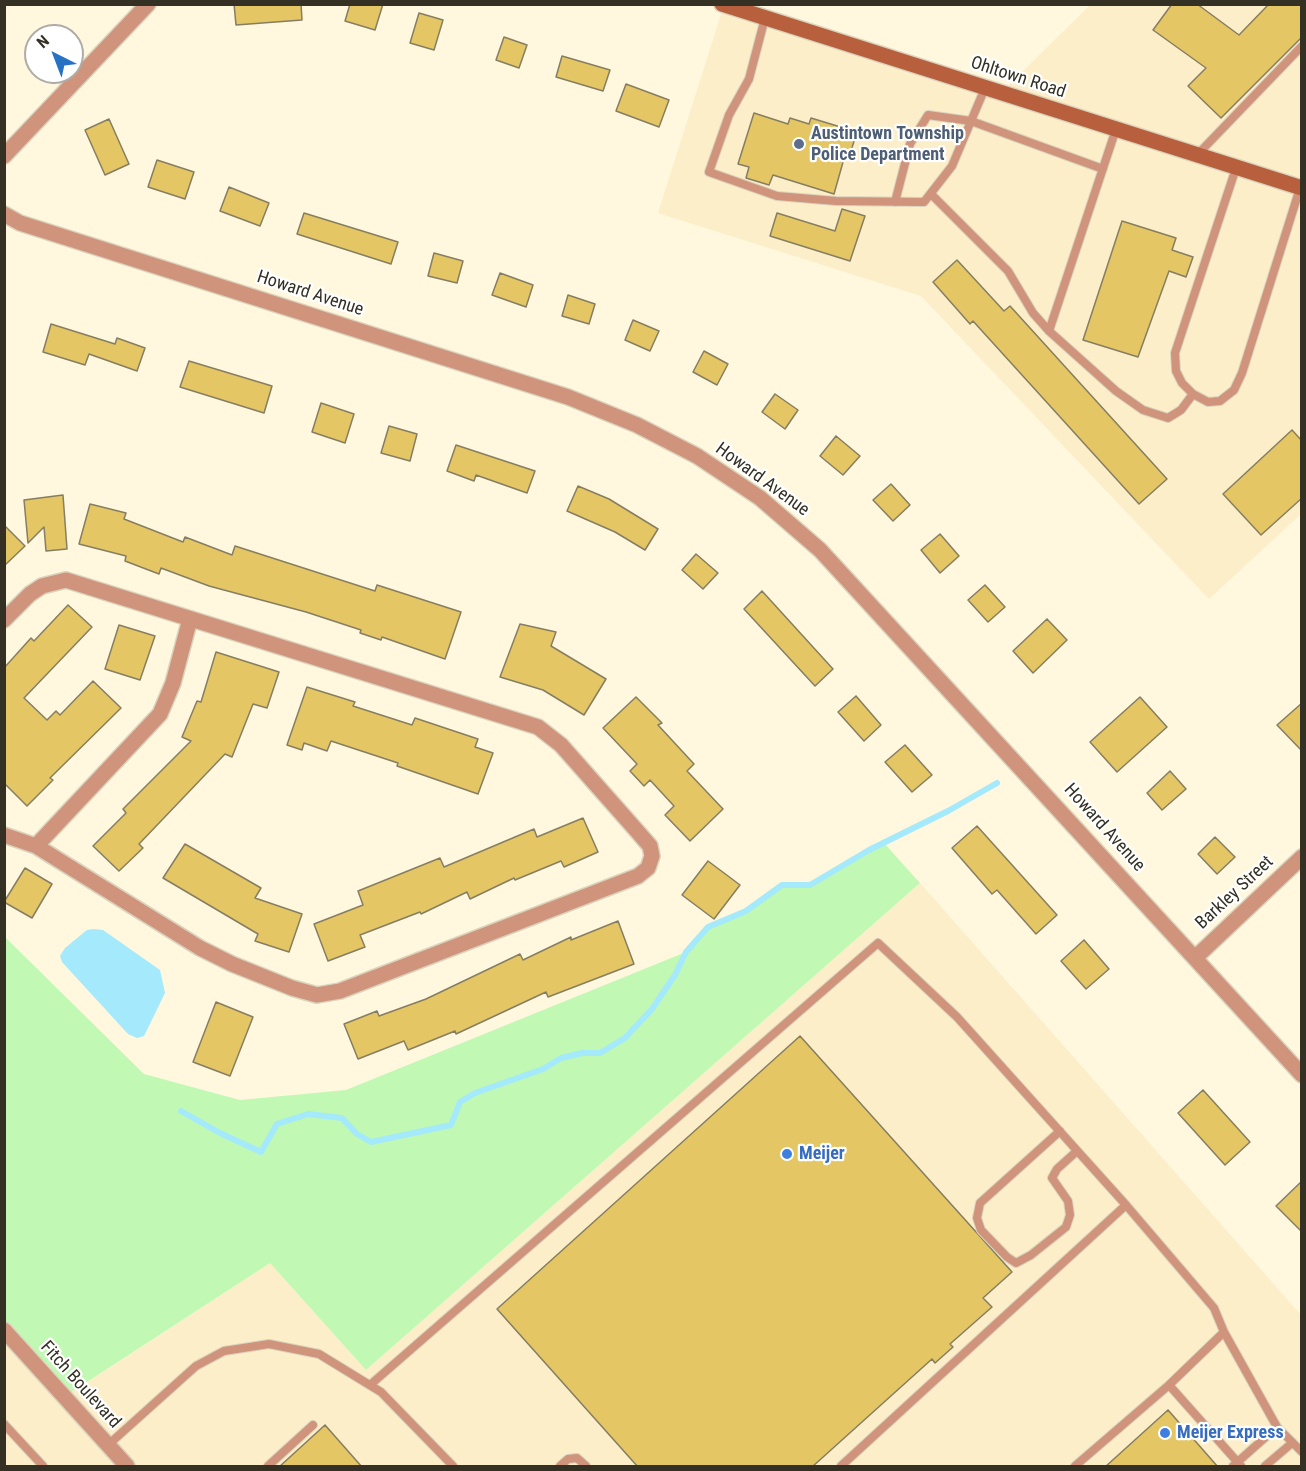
<!DOCTYPE html>
<style>
body{margin:0}
#map{position:relative;width:1306px;height:1471px;overflow:hidden;background:#fff7de;font-family:"Roboto Condensed",sans-serif}
canvas{display:block}
.frame{position:absolute;inset:0;border:6px solid #343024;pointer-events:none}
.north{position:absolute;left:24px;top:24px;width:60px;height:60px;box-sizing:border-box;background:#fff;border:2px solid #aeaca7;border-radius:50%;rotate:318deg;font-size:16px;font-weight:700;line-height:24px;text-align:center;color:#343024}
.north::after{content:'';display:block;margin:auto;width:21px;height:27px;background:#2872c3;clip-path:polygon(50% 0,100% 100%,50% 72%,0 100%)}
</style>
<div id="map">
<canvas width="1306" height="1471"></canvas>
<div class="frame"></div>
<div class="north">N</div>
</div>
<script>
const context = document.querySelector('canvas').getContext('2d');
context.lineJoin = 'round';
function fill(path, color) {
  context.fillStyle = color;
  context.fill(path, 'evenodd');
}
function poly(rows) {
  const path = new Path2D();
  for (const r of rows) {
    path.moveTo(r[0], r[1]);
    for (let i = 2; i < r.length; i += 2) path.lineTo(r[i], r[i + 1]);
  }
  return path;
}
function stroke(path, color, width, dash) {
  context.strokeStyle = color;
  context.lineWidth = width;
  context.lineCap = dash ? 'butt' : 'round';
  context.setLineDash(dash || []);
  context.stroke(path);
}
function write(font, color, halo, rows, align = 'center') {
  context.font = font + ' "Roboto Condensed",sans-serif';
  context.lineWidth = 4.5;
  context.setLineDash([]);
  context.textBaseline = 'middle';
  context.strokeStyle = halo;
  context.fillStyle = color;
  for (const [text, x, y, turn = 0] of rows) {
    context.save();
    context.translate(x, y);
    context.rotate((+turn || 0) * Math.PI / 180);
    context.textAlign = isNaN(turn) ? turn : align;
    if (halo) context.strokeText(text, 0, 0);
    context.fillText(text, 0, 0);
    context.restore();
  }
}
const built = poly([
 [724,5,1001,93,1090,5,1301,5,1301,514,1209,599,921,296,658,213],
 [920,883,1301,1315,1301,1466,5,1466,4,1330,65,1397,270,1263,366,1370]
]);
const green = poly([
 [884,843,920,883,366,1370,270,1263,64,1397,5,1330,4,936,144,1074,240,1100,346,1090,686,952,708,927,746,911,782,885,810,885]
]);
const water = poly([
 [93,929,103,930,160,970,165,993,144,1036,137,1038,128,1034,62,962,60,956,65,948,87,930]
]);
const stream = poly([
 [181,1111,220,1133,261,1152,277,1124,308,1114,342,1118,357,1134,371,1142,451,1125,460,1102,475,1093,543,1069,561,1058,582,1053,600,1053,625,1038,652,1009,675,975,686,952,708,927,746,911,782,885,810,885,869,850,948,811,997,783]
]);
const building = poly([
 [234,4,301,4,302,20,236,25,234,4],
 [350,4,383,4,375,30,345,21,350,4],
 [1172,4,1197,4,1239,35,1269,4,1302,4,1302,37,1221,118,1188,86,1206,68,1153,30,1172,4],
 [419,13,443,20,434,50,410,43,419,13],
 [504,37,527,45,519,68,496,60,504,37],
 [562,56,610,70,603,91,556,77,562,56],
 [626,84,669,100,659,127,616,111,626,84],
 [754,113,788,124,790,118,809,124,811,118,857,132,849,157,845,155,834,194,773,175,769,185,746,178,749,167,738,164,754,113],
 [109,119,129,164,105,175,85,130,109,119],
 [157,160,194,172,185,199,148,187,157,160],
 [229,187,269,203,260,226,220,211,229,187],
 [842,209,865,216,850,261,770,236,777,213,835,231,842,209],
 [304,213,398,242,391,264,297,234,304,213],
 [1122,221,1176,238,1172,250,1193,257,1186,277,1169,271,1138,357,1083,340,1122,221],
 [434,253,463,261,457,283,428,276,434,253],
 [957,260,1004,311,1010,306,1167,479,1139,504,973,321,970,324,933,282,957,260],
 [500,273,533,285,526,307,492,295,500,273],
 [568,295,595,304,589,324,562,316,568,295],
 [633,320,659,331,650,351,625,340,633,320],
 [51,324,115,344,117,338,145,348,137,371,89,354,85,365,43,352,51,324],
 [704,351,728,364,717,385,693,372,704,351],
 [189,361,272,386,264,413,180,387,189,361],
 [775,394,798,410,785,429,762,412,775,394],
 [321,403,354,414,345,443,312,432,321,403],
 [389,426,417,434,410,461,381,453,389,426],
 [1292,430,1302,441,1302,498,1261,535,1223,494,1292,430],
 [836,436,860,456,843,475,820,456,836,436],
 [456,445,535,471,527,493,476,475,474,481,447,471,456,445],
 [891,484,910,505,893,521,873,500,891,484],
 [578,486,609,499,658,529,645,550,615,532,567,511,578,486],
 [63,495,67,549,46,551,44,527,28,543,24,500,63,495],
 [90,504,126,513,124,519,183,542,185,537,232,555,235,546,375,591,377,585,461,612,445,659,382,637,381,640,360,633,361,630,306,612,209,586,161,568,159,574,125,561,126,556,79,544,90,504],
 [4,525,25,546,4,566,4,525],
 [940,534,959,556,940,573,921,550,940,534],
 [696,554,718,573,703,589,682,570,696,554],
 [985,585,1005,607,988,622,968,600,985,585],
 [762,591,833,669,815,686,744,609,762,591],
 [68,605,92,627,24,698,47,720,56,711,60,715,93,681,121,708,50,778,53,780,27,806,4,783,4,668,31,638,34,641,68,605],
 [1047,619,1067,640,1033,673,1013,651,1047,619],
 [520,624,556,632,551,646,606,679,584,715,543,690,500,677,520,624],
 [119,625,155,636,140,680,105,669,119,625],
 [216,652,279,672,267,708,253,704,232,757,225,754,139,844,143,848,119,871,93,846,126,813,123,809,191,741,182,737,197,701,201,702,216,652],
 [307,687,355,702,353,706,412,725,415,718,478,739,475,747,493,753,478,794,397,766,398,763,331,741,327,751,304,743,302,750,287,745,307,687],
 [856,696,881,725,864,741,838,712,856,696],
 [636,697,662,723,658,725,694,764,687,771,723,809,690,841,665,815,674,806,650,780,644,786,630,771,637,764,603,728,636,697],
 [1140,697,1167,727,1117,772,1090,742,1140,697],
 [1302,703,1302,751,1277,725,1302,703],
 [905,745,932,775,912,792,885,762,905,745],
 [1170,771,1186,789,1162,810,1147,793,1170,771],
 [583,818,598,852,564,867,561,861,515,880,514,878,470,899,467,892,421,914,420,912,360,935,365,947,328,961,314,924,363,905,358,891,440,858,444,867,534,829,537,837,583,818],
 [977,826,1057,915,1036,934,997,890,992,894,952,848,977,826],
 [1215,837,1235,857,1217,874,1198,854,1215,837],
 [185,844,261,888,255,898,302,914,289,952,255,941,258,934,163,878,185,844],
 [708,861,740,885,714,919,682,895,708,861],
 [25,868,52,884,32,918,4,902,25,868],
 [618,921,634,964,548,997,546,992,456,1034,455,1031,408,1050,404,1041,358,1059,344,1024,377,1011,379,1016,426,999,520,954,523,960,571,937,571,940,618,921],
 [1084,940,1109,969,1086,989,1061,961,1084,940],
 [216,1002,253,1017,230,1076,193,1062,216,1002],
 [800,1036,1012,1272,983,1298,992,1307,950,1344,953,1347,935,1363,932,1359,812,1467,638,1467,497,1309,800,1036],
 [1203,1090,1250,1142,1225,1165,1178,1113,1203,1090],
 [1302,1181,1302,1232,1276,1206,1302,1181],
 [1168,1410,1218,1467,1105,1467,1168,1410],
 [325,1425,362,1467,279,1467,325,1425]
]);
const lane = poly([
 [765,18,749,79,729,115,709,172,777,196,836,201,924,202,952,166,985,88],
 [1197,155,1302,46],
 [1236,168,1175,353,1176,371,1182,383,1193,394,1208,402,1220,401,1234,390,1242,373,1300,188],
 [931,194,1008,271,1033,313,1049,331,1116,391,1143,410,1168,418,1181,410,1193,394],
 [895,202,910,144,928,115,971,121,1103,169],
 [1049,331,1116,129],
 [1060,1131,980,1203,977,1218,981,1230,1007,1257,1016,1263,1031,1255,1066,1227,1070,1215,1068,1201,1052,1178,1057,1169,1077,1151],
 [370,1385,878,943,957,1017,1126,1205],
 [1169,1385,1224,1332,1277,1427,1302,1452],
 [4,1424,43,1466],
 [108,1445,196,1366,224,1351,269,1344,319,1354,381,1392,453,1466],
 [268,1466,313,1425],
 [560,1466,568,1459,577,1458,586,1466],
 [841,1466,1126,1205,1214,1308,1224,1332],
 [1075,1466,1169,1385,1241,1466],
 [1233,1466,1277,1427],
 [1265,1466,1292,1443]
]);
const street = poly([
 [4,156,148,4],
 [4,214,20,223,568,397,637,425,697,456,760,498,820,550,1302,1075],
 [4,620,30,594,42,586,66,580,538,727,561,745,637,831,650,846,652,856,648,868,638,876,340,991,317,995,292,988,232,964,200,948,36,846,4,835],
 [36,846,160,714,173,683,190,619],
 [1195,958,1302,857],
 [4,1330,127,1466]
]);
const secondary = poly([
 [722,4,1302,188]
]);
const markers = [
 [799,144,6,"#5c6f8a"],
 [787,1154,6,"#3f7fe0"],
 [1165,1433,6,"#3f7fe0"]
];
const streetNames = [
 ["Ohltown Road",1018,78,18],
 ["Howard Avenue",310,294,18],
 ["Howard Avenue",762,480,36],
 ["Howard Avenue",1104,828,48],
 ["Barkley Street",1235,893,-43],
 ["Fitch Boulevard",80,1385,48]
];
const serviceNames = [
 ["Austintown Township",811,134],
 ["Police Department",811,155]
];
const shopNames = [
 ["Meijer",799,1154],
 ["Meijer Express",1177,1433]
];
fill(built, '#fbeec8');
fill(green, '#c1f9b4');
fill(water, '#a4e9fc');
stroke(stream, '#a4e9fc', 6);
fill(building, '#e4c665');
stroke(building, '#867e62', 1.5);
stroke(lane, '#dad3bd', 10);
stroke(street, '#dad3bd', 18);
stroke(secondary, '#dad3bd', 18);
stroke(lane, '#d0937c', 8);
stroke(street, '#d0937c', 15);
stroke(secondary, '#b8603d', 15);
for (const [x, y, r, color] of markers) {
  const dot = new Path2D();
  dot.arc(x, y, r, 0, 2 * Math.PI);
  context.fillStyle = color;
  context.fill(dot);
  stroke(dot, '#fff', 2);
}
write('18px', '#343024', '#fff', streetNames);
write('bold 18px', '#4e5e75', '#fff', serviceNames, 'left');
write('bold 18px', '#366cbe', '#fff', shopNames, 'left');
</script>
